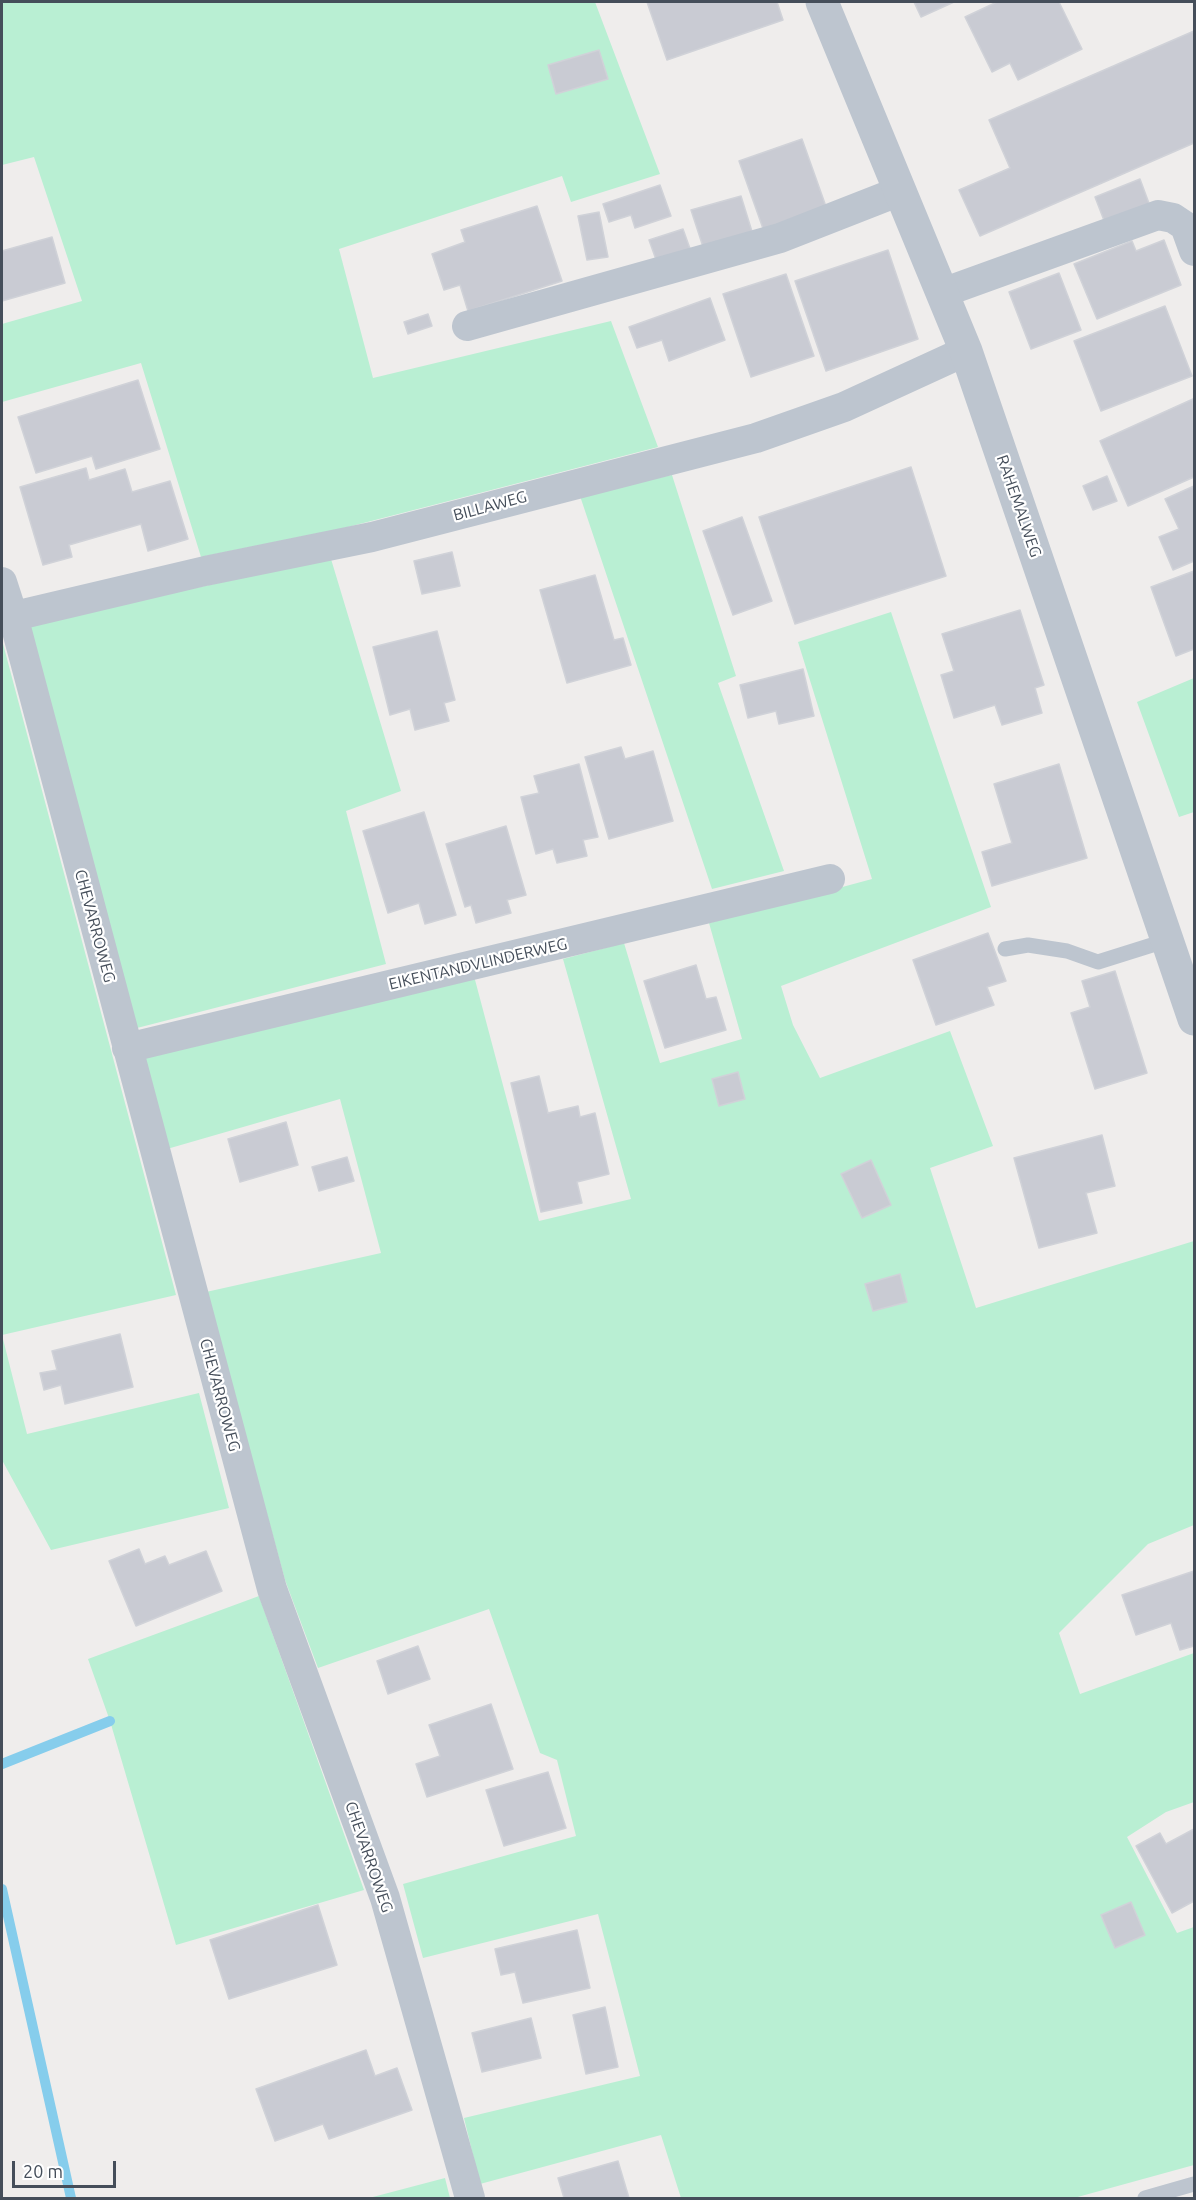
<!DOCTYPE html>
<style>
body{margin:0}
#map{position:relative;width:1196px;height:2200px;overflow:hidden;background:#efedec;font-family:Ubuntu,sans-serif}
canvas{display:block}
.frame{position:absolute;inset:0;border:3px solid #454e5a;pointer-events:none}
.scale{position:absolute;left:12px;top:2161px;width:104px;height:27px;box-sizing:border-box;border:3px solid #454e5a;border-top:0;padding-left:8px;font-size:18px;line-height:21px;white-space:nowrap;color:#454e5a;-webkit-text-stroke:4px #fff;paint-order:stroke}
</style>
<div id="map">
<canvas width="1196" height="2200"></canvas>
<div class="frame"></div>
<div class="scale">20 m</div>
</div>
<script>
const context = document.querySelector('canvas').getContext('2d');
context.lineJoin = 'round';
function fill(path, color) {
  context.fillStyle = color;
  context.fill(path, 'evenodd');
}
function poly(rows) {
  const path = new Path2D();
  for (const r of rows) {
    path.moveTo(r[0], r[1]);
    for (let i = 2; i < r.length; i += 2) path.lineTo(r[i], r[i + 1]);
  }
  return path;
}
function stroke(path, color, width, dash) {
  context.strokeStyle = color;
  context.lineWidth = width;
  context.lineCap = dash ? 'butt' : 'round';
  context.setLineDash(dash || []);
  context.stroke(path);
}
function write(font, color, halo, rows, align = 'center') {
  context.font = font + ' Ubuntu,sans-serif';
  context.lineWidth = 4.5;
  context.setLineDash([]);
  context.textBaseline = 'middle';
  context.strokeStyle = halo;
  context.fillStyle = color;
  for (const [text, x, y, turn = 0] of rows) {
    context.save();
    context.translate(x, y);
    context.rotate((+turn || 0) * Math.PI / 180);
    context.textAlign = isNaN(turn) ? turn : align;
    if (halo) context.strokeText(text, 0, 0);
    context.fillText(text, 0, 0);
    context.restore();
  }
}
const green = poly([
 [2,2,595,2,660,174,571,202,562,176,339,249,373,378,611,321,658,447,344,528,201,557,141,363,2,402,2,324,82,301,34,157,2,165],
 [672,475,736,676,718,683,784,871,712,889,579,493],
 [331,559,401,791,346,811,386,964,137,1028,27,624],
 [891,612,991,907,781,986,793,1025,820,1078,950,1031,993,1146,930,1168,976,1308,1194,1241,1194,1525,1148,1544,1059,1633,1080,1694,1194,1653,1194,1802,1166,1812,1127,1837,1177,1933,1194,1927,1194,2165,1074,2198,681,2198,661,2135,480,2184,464,2118,640,2076,598,1914,423,1958,403,1884,576,1836,557,1760,540,1753,489,1609,318,1668,285,1580,206,1292,381,1253,340,1099,167,1149,140,1056,474,976,539,1221,631,1199,563,959,624,943,660,1063,742,1039,709,923,872,879,798,642],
 [2,640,176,1295,2,1335,27,1434,199,1393,229,1508,51,1550,2,1460],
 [1194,678,1194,812,1179,817,1137,702],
 [259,1596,364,1890,176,1945,110,1721,88,1659],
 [445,2178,450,2198,369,2198]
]);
const stream = poly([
 [2,1764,110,1721],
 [2,1889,71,2198]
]);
const building = poly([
 [647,2,777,2,783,20,667,60,647,2],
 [914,2,954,2,921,17,914,2],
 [997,2,1059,2,1082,49,1018,80,1010,63,992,72,965,17,997,2],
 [1194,31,1194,143,980,236,959,190,1010,168,989,120,1194,31],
 [599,50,608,79,556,94,548,65,599,50],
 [802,139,829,215,766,237,739,161,802,139],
 [1140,179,1150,206,1105,223,1095,197,1140,179],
 [660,185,671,216,635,228,631,215,609,222,603,204,660,185],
 [741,196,754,238,705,253,691,210,741,196],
 [537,206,562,281,468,311,460,285,444,290,432,254,465,242,461,230,537,206],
 [599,212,608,257,587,260,578,216,599,212],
 [683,229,693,257,659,268,649,240,683,229],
 [52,237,65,283,2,301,2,251,52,237],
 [1164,240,1181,285,1097,319,1074,264,1132,241,1136,251,1164,240],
 [888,250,918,339,826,371,795,281,888,250],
 [1059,273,1081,330,1031,349,1009,292,1059,273],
 [786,274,814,356,751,377,723,294,786,274],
 [710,298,725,340,669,361,662,340,637,348,629,327,710,298],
 [1165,306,1192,376,1101,411,1074,341,1165,306],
 [428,314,432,326,408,334,404,322,428,314],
 [138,380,160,449,96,469,92,456,36,473,18,417,138,380],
 [1193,399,1194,477,1128,506,1100,441,1193,399],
 [911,467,946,576,795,624,759,517,911,467],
 [86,468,89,480,125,469,132,492,170,481,188,539,148,551,141,524,69,545,72,557,43,565,20,487,86,468],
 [1107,476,1117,501,1093,510,1083,486,1107,476],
 [1194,486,1194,561,1173,570,1159,537,1179,529,1165,499,1194,486],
 [742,517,772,601,733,615,703,531,742,517],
 [452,552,460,586,422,594,414,561,452,552],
 [1194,571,1194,649,1176,656,1151,587,1194,571],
 [595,575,614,640,623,638,631,665,567,683,540,590,595,575],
 [1020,610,1044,685,1035,688,1042,713,1002,725,995,705,954,718,941,675,954,671,942,634,1020,610],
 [437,631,455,700,444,703,449,721,415,730,410,709,390,715,373,647,437,631],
 [803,669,814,716,779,724,776,711,748,718,740,685,803,669],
 [621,747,625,759,653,751,673,821,609,839,585,757,621,747],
 [579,764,598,837,583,840,587,856,557,863,553,849,536,854,521,797,539,793,534,776,579,764],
 [1059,764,1087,858,992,886,982,852,1012,843,994,784,1059,764],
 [424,812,456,915,425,924,419,903,388,913,363,831,424,812],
 [506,826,526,895,507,900,511,913,476,923,471,905,465,907,446,844,506,826],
 [988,933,1006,981,987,987,994,1005,936,1025,913,960,988,933],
 [696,965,706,999,716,997,726,1030,665,1048,644,981,696,965],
 [1115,971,1147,1073,1095,1089,1071,1013,1090,1007,1082,981,1115,971],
 [738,1072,745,1099,719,1106,712,1079,738,1072],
 [539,1076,548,1113,578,1106,580,1117,595,1113,609,1174,577,1182,582,1203,541,1212,511,1083,539,1076],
 [286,1122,298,1165,240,1182,228,1139,286,1122],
 [1102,1135,1115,1186,1086,1193,1097,1233,1039,1248,1014,1158,1102,1135],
 [347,1157,354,1181,319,1191,312,1167,347,1157],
 [871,1160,891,1205,862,1218,841,1174,871,1160],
 [900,1274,907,1302,873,1311,865,1284,900,1274],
 [120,1334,133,1387,65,1404,61,1385,44,1390,40,1373,57,1370,52,1351,120,1334],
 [139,1549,145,1564,165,1556,169,1565,206,1551,222,1591,136,1626,109,1561,139,1549],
 [1194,1571,1194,1646,1180,1650,1171,1623,1136,1635,1122,1595,1194,1571],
 [418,1646,430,1679,388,1694,377,1661,418,1646],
 [491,1704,513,1769,427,1797,416,1764,440,1756,429,1725,491,1704],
 [548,1772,566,1828,504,1846,486,1790,548,1772],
 [1194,1829,1194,1901,1172,1913,1136,1846,1160,1833,1166,1844,1194,1829],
 [1131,1902,1145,1935,1115,1948,1101,1915,1131,1902],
 [318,1905,337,1965,229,1999,210,1940,318,1905],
 [577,1930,590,1988,523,2003,515,1972,501,1975,495,1949,577,1930],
 [605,2007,618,2067,586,2074,573,2015,605,2007],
 [531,2018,541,2058,482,2072,472,2033,531,2018],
 [366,2050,375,2076,397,2068,412,2110,329,2139,323,2124,275,2141,256,2089,366,2050],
 [618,2161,629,2198,564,2198,558,2178,618,2161]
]);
const service = poly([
 [1005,949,1028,945,1067,951,1098,962,1168,940],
 [1145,2198,1194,2184]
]);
const minor = poly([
 [942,293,1158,215,1173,218,1185,226,1194,251],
 [467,326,780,238,900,191],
 [2,582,13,616,272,1589,385,1898,470,2198],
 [2,619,205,571,372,537,756,438,844,407,966,351],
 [127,1048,830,879]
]);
const tertiary = poly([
 [822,2,966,351,1194,1019]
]);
const streetNames = [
 ["BILLAWEG",490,506,-15],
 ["RAHEMALWEG",1019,506,71],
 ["CHEVARROWEG",95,926,75],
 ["EIKENTANDVLINDERWEG",478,964,-13],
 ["CHEVARROWEG",220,1395,75],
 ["CHEVARROWEG",369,1857,71]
];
fill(green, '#b9efd3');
stroke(stream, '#86cdec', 10);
fill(building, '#c9cbd3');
stroke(building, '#d0d2d8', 1.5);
stroke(service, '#bdc5cf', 15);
stroke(minor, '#bdc5cf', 30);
stroke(tertiary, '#bdc5cf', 33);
write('16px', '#454e5a', '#fff', streetNames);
</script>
